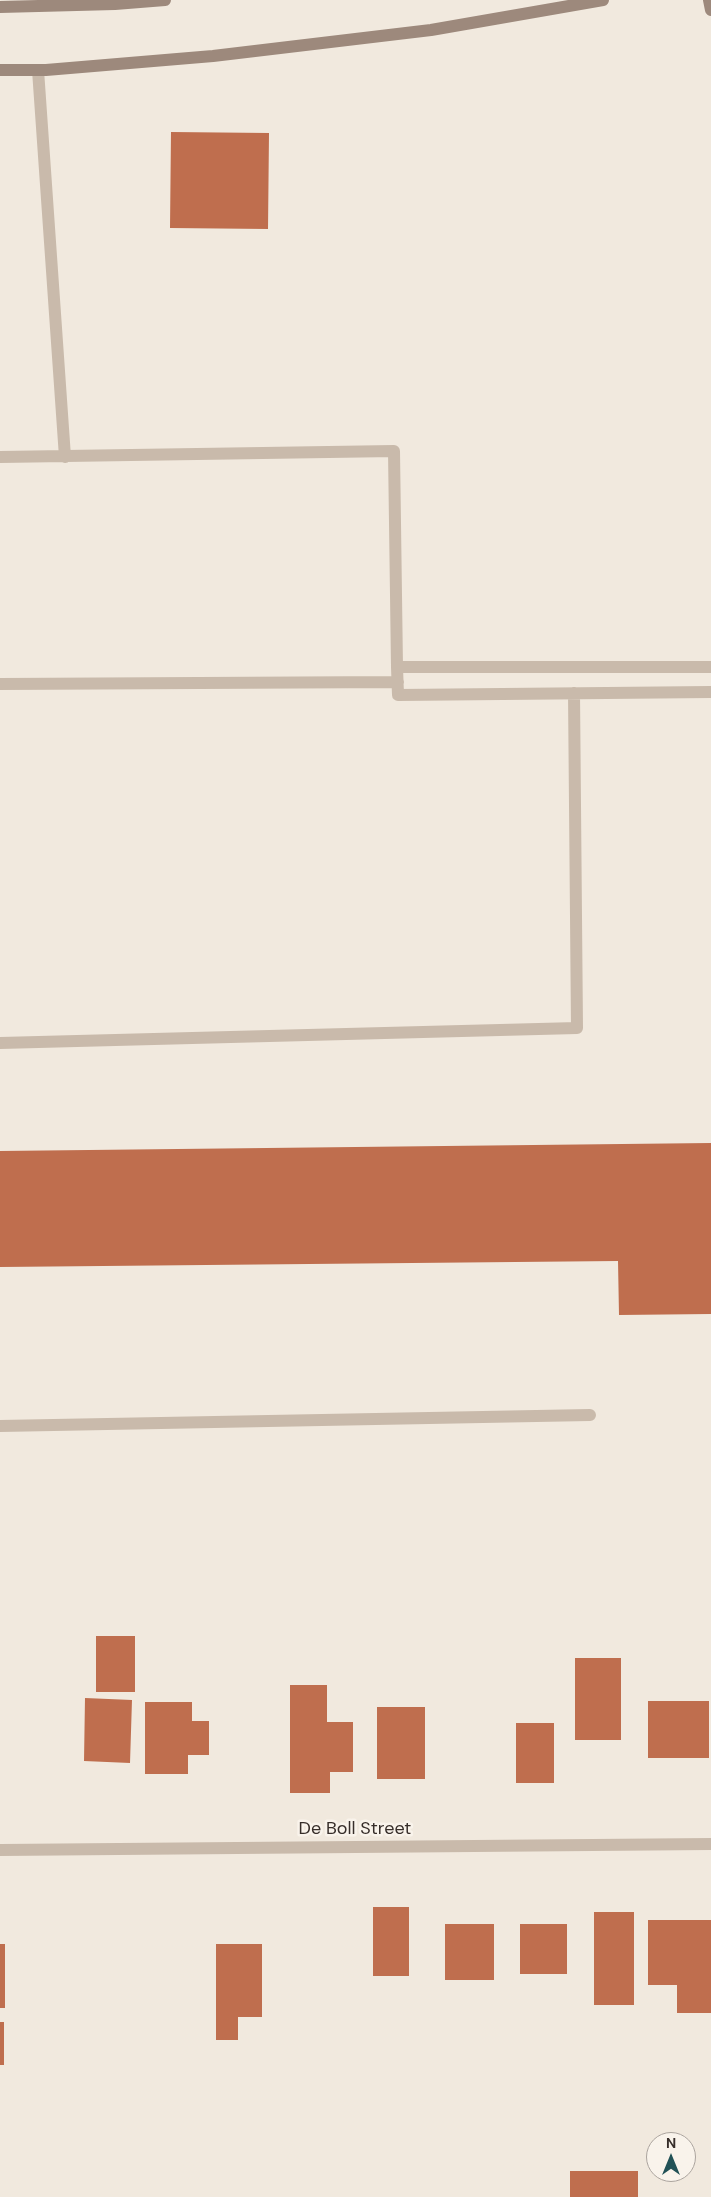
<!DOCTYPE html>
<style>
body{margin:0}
#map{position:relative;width:711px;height:2197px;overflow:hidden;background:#f1e9de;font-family:"DM Sans",sans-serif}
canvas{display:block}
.north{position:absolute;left:646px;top:2132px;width:50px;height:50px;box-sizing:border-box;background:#f9f3eb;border:1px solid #aba49e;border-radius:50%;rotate:0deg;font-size:14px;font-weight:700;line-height:20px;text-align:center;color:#372e2a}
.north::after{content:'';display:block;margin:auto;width:18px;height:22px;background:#215156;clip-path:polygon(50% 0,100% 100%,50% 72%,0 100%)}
</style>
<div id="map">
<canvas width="711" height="2197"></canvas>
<div class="north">N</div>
</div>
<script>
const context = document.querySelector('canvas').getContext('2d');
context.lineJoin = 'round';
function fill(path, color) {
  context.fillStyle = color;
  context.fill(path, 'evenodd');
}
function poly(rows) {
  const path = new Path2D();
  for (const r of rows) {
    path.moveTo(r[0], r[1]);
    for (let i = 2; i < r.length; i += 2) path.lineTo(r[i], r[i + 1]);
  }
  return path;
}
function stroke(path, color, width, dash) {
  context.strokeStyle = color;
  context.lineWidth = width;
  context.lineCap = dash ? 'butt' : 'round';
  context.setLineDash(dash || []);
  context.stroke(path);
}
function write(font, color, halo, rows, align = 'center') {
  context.font = font + ' "DM Sans",sans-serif';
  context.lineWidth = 5;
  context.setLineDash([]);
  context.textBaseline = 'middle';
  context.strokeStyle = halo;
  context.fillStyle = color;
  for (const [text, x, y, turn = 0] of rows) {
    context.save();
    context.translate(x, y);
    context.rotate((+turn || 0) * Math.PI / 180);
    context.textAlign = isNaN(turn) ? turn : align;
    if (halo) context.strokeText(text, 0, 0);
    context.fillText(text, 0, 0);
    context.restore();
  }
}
const building = poly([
 [171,132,269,133,268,229,170,228],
 [711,1143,711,1314,619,1315,618,1261,0,1267,0,1151],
 [96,1636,135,1636,135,1692,96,1692],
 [575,1658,621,1658,621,1740,575,1740],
 [290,1685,327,1685,327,1722,353,1722,353,1772,330,1772,330,1793,290,1793],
 [85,1698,132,1700,130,1763,84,1761],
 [648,1701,709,1701,709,1758,648,1758],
 [145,1702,192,1702,192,1721,209,1721,209,1755,188,1755,188,1774,145,1774],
 [377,1707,425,1707,425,1779,377,1779],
 [516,1723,554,1723,554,1783,516,1783],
 [373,1907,409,1907,409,1976,373,1976],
 [594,1912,634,1912,634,2005,594,2005],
 [648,1920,711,1920,711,2013,677,2013,677,1985,648,1985],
 [445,1924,494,1924,494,1980,445,1980],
 [520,1924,567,1924,567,1974,520,1974],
 [0,1944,5,1944,5,2008,0,2008],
 [216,1944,262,1944,262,2017,238,2017,238,2040,216,2040],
 [0,2022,4,2022,4,2065,0,2065],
 [570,2171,638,2171,638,2197,570,2197]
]);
const lane = poly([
 [38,70,65,457],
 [0,457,394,451,397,667],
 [711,667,397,667,398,695,711,692],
 [0,684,398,682],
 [0,1043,577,1028,574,693],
 [0,1426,590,1415]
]);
const street = poly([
 [0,1850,711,1844]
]);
const secondary = poly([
 [709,0,711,10],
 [0,7,115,4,165,0],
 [0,70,46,70,213,56,431,30,603,0]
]);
const streetNames = [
 ["De Boll Street",355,1829]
];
fill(building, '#bf6e4e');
stroke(lane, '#c9baab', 12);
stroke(street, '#c9baab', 12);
stroke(secondary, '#9d897c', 12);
write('18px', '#372e2a', '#f9f3eb', streetNames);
</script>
